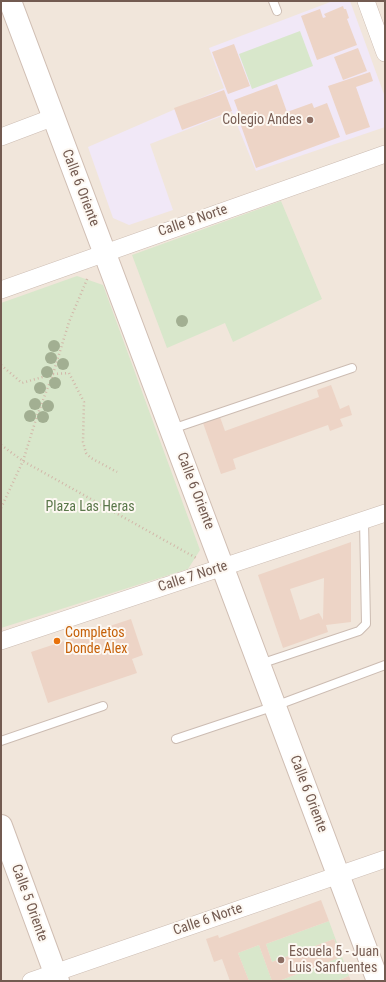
<!DOCTYPE html>
<style>
body{margin:0}
#map{position:relative;width:386px;height:982px;overflow:hidden;background:#faf4eb;font-family:"Roboto Condensed",sans-serif}
canvas{display:block}
.frame{position:absolute;inset:0;border:2px solid #735b51;pointer-events:none}
</style>
<div id="map">
<canvas width="386" height="982"></canvas>
<div class="frame"></div>
</div>
<script>
const context = document.querySelector('canvas').getContext('2d');
context.lineJoin = 'round';
function fill(path, color) {
  context.fillStyle = color;
  context.fill(path, 'evenodd');
}
function poly(rows) {
  const path = new Path2D();
  for (const r of rows) {
    path.moveTo(r[0], r[1]);
    for (let i = 2; i < r.length; i += 2) path.lineTo(r[i], r[i + 1]);
  }
  return path;
}
function stroke(path, color, width, dash) {
  context.strokeStyle = color;
  context.lineWidth = width;
  context.lineCap = dash ? 'butt' : 'round';
  context.setLineDash(dash || []);
  context.stroke(path);
}
function write(font, color, halo, rows, align = 'center') {
  context.font = font + ' "Roboto Condensed",sans-serif';
  context.lineWidth = 4;
  context.setLineDash([]);
  context.textBaseline = 'middle';
  context.strokeStyle = halo;
  context.fillStyle = color;
  for (const [text, x, y, turn = 0] of rows) {
    context.save();
    context.translate(x, y);
    context.rotate((+turn || 0) * Math.PI / 180);
    context.textAlign = isNaN(turn) ? turn : align;
    if (halo) context.strokeText(text, 0, 0);
    context.fillText(text, 0, 0);
    context.restore();
  }
}
const residential = poly([
 [1,1,385,1,385,981,1,981]
]);
const education = poly([
 [333,1,350,1,385,97,385,127,256,171,232,112,150,144,173,210,129,225,113,218,88,147,224,88,209,48]
]);
const green = poly([
 [300,31,313,66,252,89,239,54],
 [281,201,322,299,233,342,225,323,167,348,132,255],
 [77,276,103,285,200,550,188,569,1,628,1,303],
 [329,921,349,976,336,981,279,981,341,957,334,939,272,962,266,944],
 [259,945,272,981,249,981,238,953]
]);
const building = poly([
 [343,6,344,9,346,9,349,18,347,19,357,45,317,60,301,16,320,9,323,18,326,17,324,14],
 [234,44,250,86,228,94,212,52],
 [358,48,367,71,343,80,334,57],
 [370,72,373,81,356,87,370,127,346,135,328,86],
 [277,84,287,112,312,103,314,108,327,103,340,137,256,168,239,120,241,119,234,100],
 [224,90,232,111,182,130,174,108],
 [331,385,340,409,349,405,352,415,340,419,343,426,330,431,328,425,233,459,236,469,221,474,203,423,220,417,225,431,319,397,317,390],
 [351,542,351,622,326,625,328,632,283,648,258,575],
 [324,578,323,620,319,613,300,620,290,589],
 [131,619,143,655,132,659,137,673,48,703,31,652],
 [321,900,329,921,266,944,272,962,334,939,341,957,279,981,272,981,259,945,238,953,249,981,230,981,222,959,214,962,206,939,218,935,219,938],
 [349,976,351,981,337,981]
]);
const path = poly([
 [1,365,22,383,53,374,69,373,84,402,83,442,86,453,91,458,117,472],
 [1,445,23,461,198,559],
 [1,508,23,461,37,416,53,374,69,322,88,277]
]);
const service = poly([
 [273,1,277,11],
 [172,429,352,368],
 [260,664,359,631,366,624,364,520],
 [176,739,275,706,385,665],
 [1,741,103,706]
]);
const minor = poly([
 [366,1,385,53],
 [1,137,54,117],
 [1,290,385,154],
 [1,641,385,513],
 [31,981,385,859]
]);
const secondary = poly([
 [10,1,378,981],
 [1,826,58,981]
]);
const trees = [
 [182,321],
 [54,346],
 [51,358],
 [63,364],
 [47,372],
 [55,383],
 [40,388],
 [35,404],
 [48,406],
 [30,416],
 [43,417]
];
const markers = [
 [310,120,4,"#8d6e63"],
 [57,641,4,"#e8710a"],
 [281,960,4,"#8d6e63"]
];
const educationNames = [
 ["Colegio Andes",302,120],
 ["Escuela 5 - Juan",289,952,"left"],
 ["Luis Sanfuentes",289,968,"left"]
];
const streetNames = [
 ["Calle 6 Oriente",80,188,69],
 ["Calle 8 Norte",193,221,-19],
 ["Calle 6 Oriente",195,491,69],
 ["Calle 7 Norte",193,577,-18],
 ["Calle 6 Oriente",308,794,69],
 ["Calle 5 Oriente",29,903,70],
 ["Calle 6 Norte",208,920,-19]
];
const parkNames = [
 ["Plaza Las Heras",90,507]
];
const foodNames = [
 ["Completos",65,633],
 ["Donde Alex",65,649]
];
fill(residential, '#f1e6db');
fill(education, '#f1e8f7');
fill(green, '#d8e7cb');
fill(building, '#edd4c6');
stroke(service, '#ccbcb2', 10);
stroke(minor, '#ccbcb2', 18);
stroke(secondary, '#d0beb3', 24);
stroke(path, '#d2b7a9', 2.5, [1, 3]);
stroke(service, '#fff', 8);
stroke(minor, '#fff', 17);
stroke(secondary, '#fff', 22);
context.fillStyle = '#a2af92';
for (const [x, y] of trees) {
  context.beginPath();
  context.arc(x, y, 6, 0, 2 * Math.PI);
  context.fill();
}
for (const [x, y, r, color] of markers) {
  const dot = new Path2D();
  dot.arc(x, y, r, 0, 2 * Math.PI);
  context.fillStyle = color;
  context.fill(dot);
  stroke(dot, '#fdf8f2', 1.5);
}
write('14px', '#785e54', '#fdf8f2', educationNames, 'right');
write('14px', '#735b51', '#fdf8f2', streetNames);
write('14px', '#5a774a', '#fdf8f2', parkNames);
write('14px', '#c56008', '#fdf8f2', foodNames, 'left');
</script>
